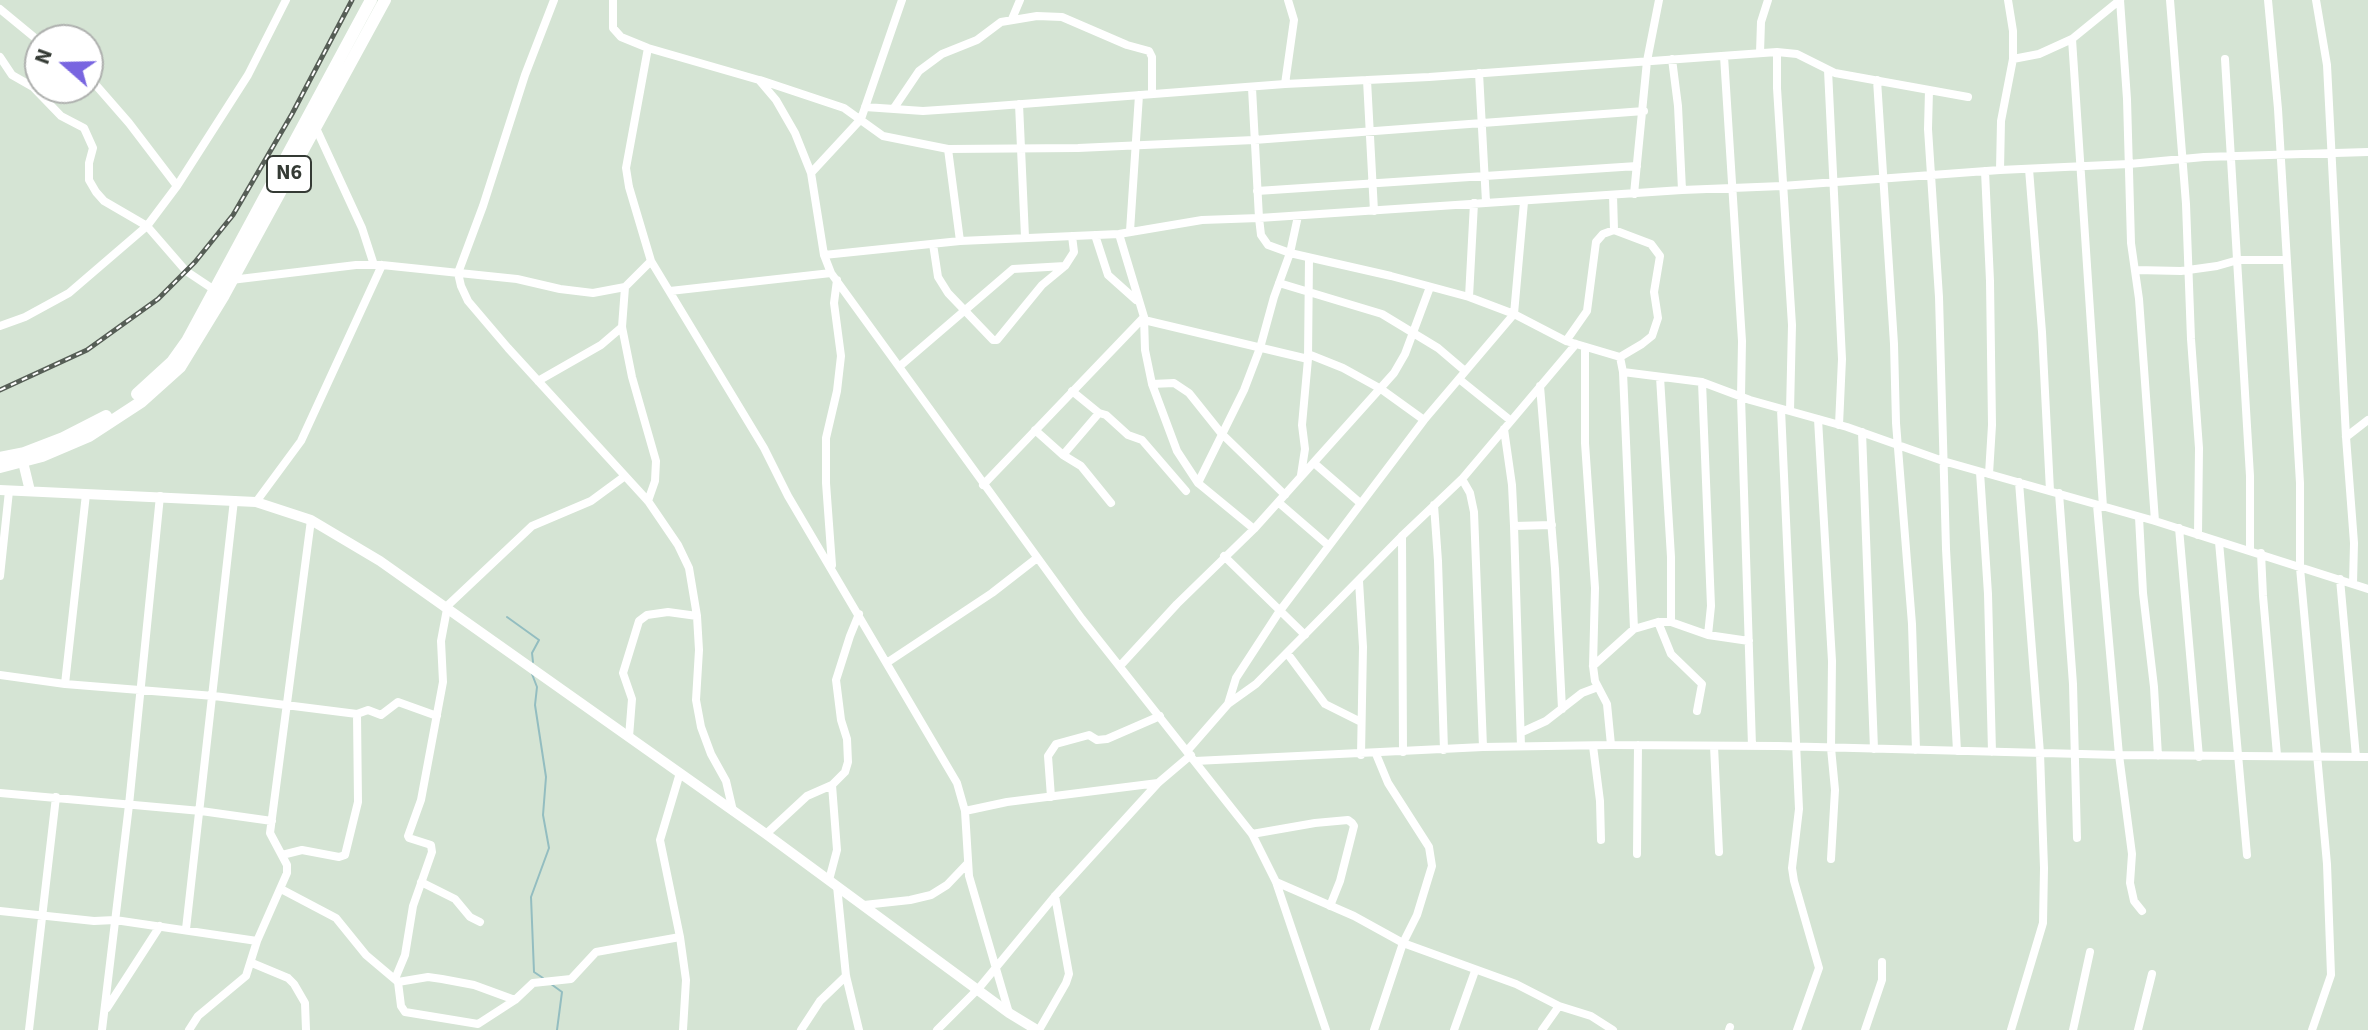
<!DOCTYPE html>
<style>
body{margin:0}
#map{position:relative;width:2368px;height:1030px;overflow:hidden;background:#d5e4d4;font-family:"Source Sans 3",sans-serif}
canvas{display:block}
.north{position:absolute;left:24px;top:24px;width:80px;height:80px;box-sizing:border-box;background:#fff;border:2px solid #aeb0ae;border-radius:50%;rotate:290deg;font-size:22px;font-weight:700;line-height:32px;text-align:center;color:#343a34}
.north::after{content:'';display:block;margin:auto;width:28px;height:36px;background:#7865e0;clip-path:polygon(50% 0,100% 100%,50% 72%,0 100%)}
</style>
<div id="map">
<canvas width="2368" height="1030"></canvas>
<div class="north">N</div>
</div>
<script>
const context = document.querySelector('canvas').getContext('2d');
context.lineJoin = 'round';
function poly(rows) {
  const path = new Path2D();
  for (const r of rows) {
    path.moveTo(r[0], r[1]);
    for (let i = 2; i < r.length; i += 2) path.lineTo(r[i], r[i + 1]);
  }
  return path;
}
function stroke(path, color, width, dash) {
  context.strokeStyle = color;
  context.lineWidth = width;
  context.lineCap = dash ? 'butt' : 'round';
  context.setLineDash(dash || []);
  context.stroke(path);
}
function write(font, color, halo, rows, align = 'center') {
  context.font = font + ' "Source Sans 3",sans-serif';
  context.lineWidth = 7;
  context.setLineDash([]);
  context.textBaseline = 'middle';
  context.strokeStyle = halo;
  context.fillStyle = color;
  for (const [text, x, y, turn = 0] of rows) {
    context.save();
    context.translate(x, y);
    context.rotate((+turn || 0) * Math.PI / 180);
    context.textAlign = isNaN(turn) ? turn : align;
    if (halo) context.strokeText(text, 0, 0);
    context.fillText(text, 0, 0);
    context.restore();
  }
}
const stream = poly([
 [507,617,539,640,532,653,533,662],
 [532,674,537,687,535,705,546,777,543,815,549,848,531,897,534,972,543,978],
 [551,984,562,992,557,1030]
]);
const minor = poly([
 [554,0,525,75,483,206,458,273,461,286,468,301,508,348,648,501,678,545,689,568,697,616,699,650,696,700,701,727,711,754,726,781,733,811],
 [613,0,613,28,621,37,648,48,759,80,776,100,795,133,811,173,824,255,831,273,1082,619,1252,834,1276,882,1326,1030],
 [2120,0,2127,99,2131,243,2139,299,2155,521],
 [2170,0,2186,204,2191,339,2199,448,2198,535],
 [2268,0,2278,109,2300,483,2300,568,2327,864,2331,975,2312,1030],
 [2316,0,2327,65,2346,437,2354,543,2353,584],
 [0,9,40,42],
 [1012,19,1020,0],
 [2072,39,2103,507],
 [648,48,626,168,629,187,651,261,764,448,788,496,957,783,965,811,969,876,1009,1013],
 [1777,52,1777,88,1792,325,1790,411],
 [1760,53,1761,22,1768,0],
 [1724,56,1742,341,1741,397,1752,746],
 [0,57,12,75,33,87,61,116,84,128,93,148,89,163,89,180,96,192,104,201,147,226,186,271,216,291],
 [1672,59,1678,106,1682,190],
 [2013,59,2039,54,2072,39,2120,0],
 [2225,59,2250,476,2250,550],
 [1828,70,1842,359,1839,425],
 [1479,73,1486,202],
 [88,76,129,123,177,186],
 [760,80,844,108,883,136,948,149,1078,148,1254,140,1644,111],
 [1367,80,1374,211],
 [1877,80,1894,344,1896,423,1912,624,1916,750],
 [1285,84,1294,20,1288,0],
 [1252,88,1259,218,1261,235,1268,245,1290,253,1391,276,1469,297,1514,314,1566,341,1620,357,1623,372,1702,382,1750,400,1847,427,1943,461,2155,521,2368,589],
 [1929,90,1928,129,1939,297,1946,549,1957,751],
 [1019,104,1025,237],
 [865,107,923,111,983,107,1285,84,1429,77,1777,52,1797,54,1835,73,1968,97],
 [894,108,919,71,942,54,977,40,1001,22,1037,16,1062,17,1127,45,1149,51,1152,57,1152,94],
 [315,126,362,228,374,265],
 [948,149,960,241],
 [2029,169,2042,332,2050,491],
 [2000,170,2001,121,2013,59,2013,31,2008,0],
 [1985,171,1990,281,1992,425,1989,474],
 [811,173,861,119,902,0],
 [1257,191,1637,166],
 [1634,194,1647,61,1659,0],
 [1613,195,1614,230,1651,244,1660,256,1654,292,1658,318,1652,336,1642,344,1620,357],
 [1130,231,1139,95],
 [1119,234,1144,317,1145,350,1152,384,1177,451,1198,483],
 [1095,235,1108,275,1136,300],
 [933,244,938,277,948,293,993,340,997,340,1042,285,1065,266],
 [824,255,960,241,1119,234,1202,220,1259,218,1682,190,1782,186,2000,170,2129,164,2204,157,2368,152],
 [2136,270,2181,271,2217,266,2238,260,2286,260],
 [231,280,356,265,382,265,517,279,560,289,593,293,625,287,651,261],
 [1279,283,1382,314,1438,348,1465,371],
 [625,287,622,327,632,377,656,461,655,481,648,501],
 [670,291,831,273],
 [1469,297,1474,203],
 [1144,320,1308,359],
 [0,326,25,317,69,293,147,226,177,186,248,75,286,0],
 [1566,341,1587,311,1596,242,1603,234,1614,230],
 [1585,347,1585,443,1595,588,1593,666,1595,681,1607,704,1611,745],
 [1308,354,1343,368,1381,389,1424,420],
 [900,366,1013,269,1065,266,1074,252,1072,236],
 [1623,372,1634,629],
 [1660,377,1671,557,1671,622],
 [1459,379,1510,420],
 [538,381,601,345,622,327],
 [1702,382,1711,606,1708,635],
 [1152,384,1174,383,1189,393,1221,433,1285,495],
 [1540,386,1555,569,1562,709],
 [1072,391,1099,413,1106,415,1128,435,1142,440,1186,491],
 [1781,409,1799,809,1792,868,1794,881,1819,968,1797,1030],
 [1818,419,1832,661,1831,748,1835,790,1831,859],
 [1504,429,1512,485,1514,526,1521,746],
 [1035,430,1063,455,1081,466,1111,503],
 [1862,432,1874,749],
 [2346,437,2368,420],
 [1063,455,1099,413],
 [1314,463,1359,502],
 [1980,472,1988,594,1992,752],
 [1301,475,1305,449,1302,425,1308,359,1309,258],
 [1462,479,1470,493,1474,512,1483,747],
 [983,485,1144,317],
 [2059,493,2073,684,2077,838],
 [256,502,301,441,382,265],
 [1278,502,1329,546],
 [1434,505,1438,561,1444,750],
 [2097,505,2119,755,2132,854,2130,883,2134,901,2142,911],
 [2139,517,2143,593,2154,687,2158,756],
 [1514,526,1552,525],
 [2179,528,2199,757],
 [1254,529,1198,483,1244,390,1260,348,1274,297,1290,253,1298,216],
 [1402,536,1403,752],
 [2219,542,2247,855],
 [2261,553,2263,596,2277,755],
 [1224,556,1305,635],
 [832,565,826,483,826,438,837,391,841,356,834,303,837,280],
 [0,576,9,491],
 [2340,579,2356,757],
 [1359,581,1363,647,1361,755],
 [445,608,532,526,591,501,625,476],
 [1658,622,1671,654,1702,684,1697,711],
 [1287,653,1325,704,1361,722],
 [888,662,992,593,1037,558],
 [1120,666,1177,604,1254,529,1394,373,1405,354,1430,287],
 [1593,666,1634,629,1658,622,1671,622,1708,635,1749,641],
 [0,675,65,684,214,696,357,714,368,710,381,715,398,702,437,716],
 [65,684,86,494],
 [1228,704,1236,678,1279,612,1424,420,1514,314,1524,202],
 [1522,732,1546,721,1582,693,1598,687],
 [629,737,632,699,623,673,639,621,647,615,668,612,697,616],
 [1593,746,1600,801,1601,840],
 [1714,746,1719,852],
 [1187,751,1228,704,1256,684,1402,536,1462,479,1576,344],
 [1195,761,1483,747,1611,745,1778,746,2119,755,2368,757],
 [680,773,660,840,680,937,686,980,683,1030],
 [0,793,201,811,272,821],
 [1051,797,1048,756,1056,744,1089,735,1097,740,1107,739,1160,716],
 [965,811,1007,802,1158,783],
 [766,834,807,796,832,785],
 [1252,834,1315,823,1348,820,1352,823,1354,826,1340,881,1330,906],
 [1637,854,1638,745],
 [282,855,302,850,339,857,345,855,358,802,357,714],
 [829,880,837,850,832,785,845,772,848,762,847,739,841,720,836,680,850,636,859,614],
 [421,882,455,899,470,917,480,922],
 [1276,882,1354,916,1403,943,1516,984,1559,1006,1591,1016,1613,1030],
 [837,886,846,976,859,1030],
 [281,889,336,918,366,955,398,982,401,1006,405,1012,478,1024,515,1000,533,983,571,979,596,952,680,937],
 [864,905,910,900,931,895,947,885,967,864],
 [0,911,94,921,115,920,257,941],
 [186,929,234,500],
 [252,963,288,978,294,984,305,1003,306,1030],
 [395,979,405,955,413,906,432,852,431,845,409,838,408,836,421,800,443,682,441,641,447,609],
 [398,982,428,977,442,979,474,985,515,1000],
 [107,1008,160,926],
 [29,1030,56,797],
 [102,1030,129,805,160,496],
 [189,1030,198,1016,246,976,257,941,287,873,287,865,270,833,311,520],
 [801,1030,820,1001,846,976],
 [937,1030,979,988,1055,896,1158,783,1191,755],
 [1039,1030,1066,983,1069,974,1055,896],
 [1374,1030,1403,943,1417,915,1432,866,1429,847,1388,783,1376,754],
 [1454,1030,1475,971],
 [1542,1030,1559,1006],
 [1729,1030,1730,1027],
 [1865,1030,1882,980,1882,962],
 [2011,1030,2043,923,2044,868,2040,753,2019,482],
 [2073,1030,2090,952],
 [2138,1030,2152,974]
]);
const tertiary = poly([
 [23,462,30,491],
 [0,490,256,502,311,520,380,561,766,834,1009,1013,1037,1030]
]);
const trunk = poly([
 [137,394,172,362,187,341,371,0],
 [0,458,24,453,63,438,106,416],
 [0,467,42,456,89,436,141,402,180,367,224,295,385,0]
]);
const rail = poly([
 [0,390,87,350,158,299,195,262,233,215,292,114,352,0]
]);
const shields = [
 [289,174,44]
];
const shieldNames = [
 ["N6",289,174]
];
stroke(stream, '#93bdc0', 2);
stroke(minor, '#fff', 8);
stroke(tertiary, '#fff', 10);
stroke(trunk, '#fff', 12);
stroke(rail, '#565e56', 5);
stroke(rail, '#fff', 2, [6]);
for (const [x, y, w] of shields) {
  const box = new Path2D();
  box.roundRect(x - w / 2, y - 18, w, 36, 6);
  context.fillStyle = '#fff';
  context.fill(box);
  stroke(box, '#343a34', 2);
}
write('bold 22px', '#343a34', null, shieldNames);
</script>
